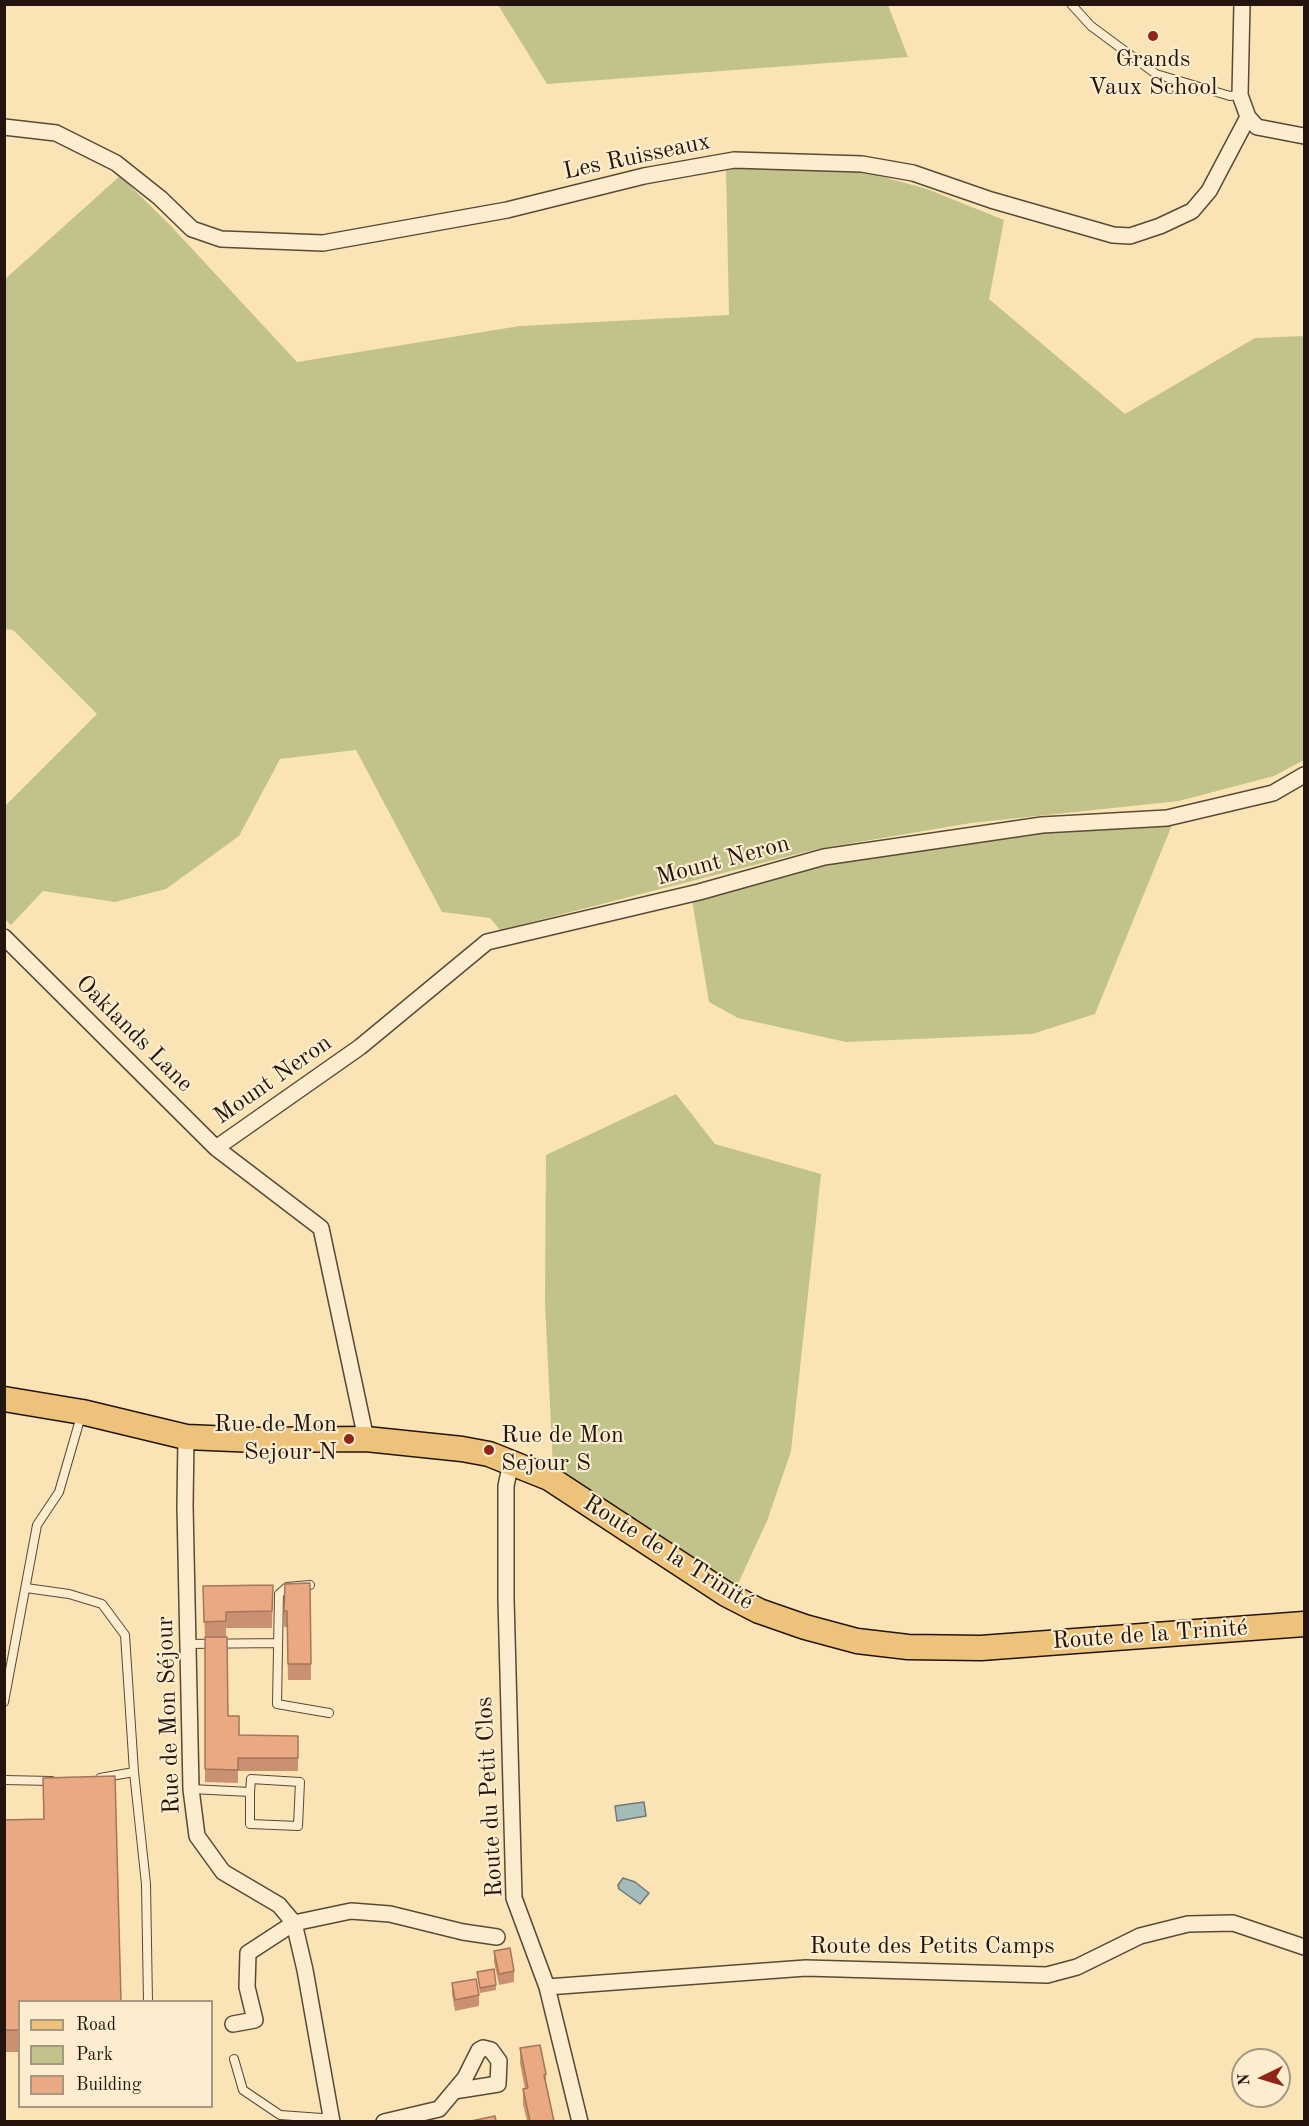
<!DOCTYPE html>
<meta charset="utf-8">
<style>
body{margin:0}
#map{position:relative;width:1309px;height:2126px;overflow:hidden;background:#fae4b5;font-family:"Old Standard TT",serif}
canvas{display:block}
.frame{position:absolute;inset:0;border:6px solid #23150d;pointer-events:none}
.legend{position:absolute;left:18px;top:2000px;width:195px;height:108px;box-sizing:border-box;background:#fcedcf;border:2px solid #a59781;margin:0;padding:8px 10px;list-style:none;font-size:18px;color:#23150d}
.legend li{display:flex;align-items:center;gap:12px;height:30px}
.legend b{width:30px;border:2px solid #a59781}
.north{position:absolute;left:1231px;top:2048px;width:60px;height:60px;box-sizing:border-box;background:#fcedcf;border:2px solid #a59781;border-radius:50%;rotate:265deg;font-size:16px;font-weight:700;line-height:24px;text-align:center;color:#23150d}
.north::after{content:'';display:block;margin:auto;width:21px;height:27px;background:#8f2418;clip-path:polygon(50% 0,100% 100%,50% 72%,0 100%)}
</style>
<div id="map">
<canvas width="1309" height="2126"></canvas>
<div class="frame"></div>
<ul class="legend">
<li><b style="height:8px;background:#edc27a"></b>Road</li>
<li><b style="height:16px;background:#c1c38b"></b>Park</li>
<li><b style="height:16px;background:#eaa982"></b>Building</li>
</ul>
<div class="north">N</div>
</div>
<script>
const context = document.querySelector('canvas').getContext('2d');
context.lineJoin = 'round';
function fill(path, color) {
  context.fillStyle = color;
  context.fill(path, 'evenodd');
}
function poly(rows) {
  const path = new Path2D();
  for (const r of rows) {
    path.moveTo(r[0], r[1]);
    for (let i = 2; i < r.length; i += 2) path.lineTo(r[i], r[i + 1]);
  }
  return path;
}
function stroke(path, color, width, dash) {
  context.strokeStyle = color;
  context.lineWidth = width;
  context.lineCap = dash ? 'butt' : 'round';
  context.setLineDash(dash || []);
  context.stroke(path);
}
function write(font, color, halo, rows, align = 'center') {
  context.font = font + ' "Old Standard TT",serif';
  context.lineWidth = 4.5;
  context.setLineDash([]);
  context.textBaseline = 'middle';
  context.strokeStyle = halo;
  context.fillStyle = color;
  for (const [text, x, y, turn = 0] of rows) {
    context.save();
    context.translate(x, y);
    context.rotate((+turn || 0) * Math.PI / 180);
    context.textAlign = isNaN(turn) ? turn : align;
    if (halo) context.strokeText(text, 0, 0);
    context.fillText(text, 0, 0);
    context.restore();
  }
}
const green = poly([
 [498,5,888,5,908,57,547,84],
 [803,167,873,174,927,189,1004,220,989,299,1125,414,1255,338,1304,336,1304,760,1274,776,1179,801,971,823,817,849,500,930,490,918,442,912,356,750,280,759,239,836,166,889,115,902,43,891,11,925,5,919,5,806,97,714,13,630,5,629,4,280,120,176,169,224,297,362,520,326,729,315,726,169],
 [1174,820,1095,1014,1032,1034,846,1042,738,1018,709,1002,692,900,825,859,1005,835],
 [676,1094,715,1144,821,1174,791,1451,767,1521,736,1588,553,1468,545,1302,546,1155]
]);
const water = poly([
 [644,1802,646,1816,617,1821,615,1806,644,1802],
 [623,1878,635,1882,649,1893,640,1904,619,1889,618,1885,623,1878]
]);
const service = poly([
 [1071,4,1091,26,1156,74,1230,96,1240,95],
 [310,1585,287,1587,279,1594,277,1704,329,1713],
 [26,1588,69,1594,102,1604,125,1635,134,1772,146,1884,148,2002],
 [188,1644,278,1643],
 [4,1702,37,1525,59,1492,81,1416],
 [100,1778,134,1772],
 [4,1780,52,1781],
 [191,1789,250,1792,251,1779,300,1782,298,1826,250,1824,250,1792],
 [234,2059,243,2090,280,2115,322,2118,332,2117]
]);
const minor = poly([
 [1242,4,1240,95,1248,117,1257,127,1304,136],
 [4,127,56,133,116,163,160,198,192,229,221,239,323,243,507,210,644,176,734,160,862,164,913,173,991,200,1113,235,1130,236,1160,226,1192,211,1209,191,1248,117],
 [4,937,216,1148,321,1228,366,1439],
 [216,1148,360,1047,487,942,699,892,824,857,1042,825,1167,818,1273,793,1304,775],
 [186,1437,185,1506,191,1789,197,1836,223,1872,279,1905,294,1923,305,1970,332,2122],
 [511,1462,506,1486,506,1599,514,1898,547,1987,580,2122],
 [547,1987,806,1968,1047,1975,1077,1967,1140,1936,1188,1924,1233,1923,1304,1947],
 [233,2024,255,2020,247,1987,248,1953,294,1923,351,1911,390,1914,463,1932,497,1937],
 [384,2122,439,2109,465,2078,479,2050,483,2048,491,2050,499,2061,498,2084,454,2091]
]);
const primary = poly([
 [4,1399,82,1412,186,1437,257,1440,366,1439,462,1449,489,1454,549,1478,726,1594,759,1611,805,1627,857,1641,908,1647,981,1648,1304,1624]
]);
const wall = poly([
 [310,1583,311,1680,288,1680,287,1627,284,1627,284,1611],
 [273,1585,272,1628,226,1628,228,1716,239,1735,298,1736,298,1771,238,1771,238,1783,205,1782,205,1638,203,1586],
 [115,1776,20,2001,20,2052,4,2052,4,1820,43,1819,43,1778],
 [494,1951,514,1971,514,1982,499,1985,494,1962],
 [477,1972,496,1985,496,1990,480,1993],
 [452,1983,479,1995,479,2006,455,2011,452,1994],
 [520,2048,546,2074,546,2084,554,2121,527,2121,523,2104,523,2089,525,2089,520,2063]
]);
const building = poly([
 [310,1583,311,1664,288,1664,287,1611,284,1611,285,1584,310,1583],
 [273,1585,272,1611,226,1612,226,1621,204,1622,203,1586,273,1585],
 [205,1637,227,1637,228,1716,239,1716,239,1735,298,1736,298,1758,238,1758,238,1770,205,1769,205,1637],
 [115,1776,121,2001,20,2001,20,2030,4,2030,4,1820,44,1819,43,1778,115,1776],
 [510,1948,514,1971,499,1974,494,1951,510,1948],
 [494,1969,496,1985,480,1988,477,1972,494,1969],
 [476,1979,479,1995,455,2000,452,1983,476,1979],
 [540,2045,546,2074,544,2075,554,2121,530,2121,523,2089,528,2088,520,2048,540,2045],
 [495,2116,496,2121,471,2121,495,2116]
]);
const markers = [
 [1153,36,6,"#8f2418"],
 [349,1439,6,"#8f2418"],
 [489,1450,6,"#8f2418"]
];
const poiNames = [
 ["Grands",1153,60],
 ["Vaux School",1153,88],
 ["Rue de Mon",337,1425,"right"],
 ["Sejour N",337,1453,"right"],
 ["Rue de Mon",501,1436,"left"],
 ["Sejour S",501,1464,"left"]
];
const streetNames = [
 ["Les Ruisseaux",637,157,-12],
 ["Mount Neron",723,861,-15],
 ["Oaklands Lane",134,1034,45],
 ["Mount Neron",273,1080,-35],
 ["Route de la Trinité",668,1553,32],
 ["Route de la Trinité",1150,1635,-4],
 ["Rue de Mon Séjour",169,1715,-92],
 ["Route du Petit Clos",490,1797,-93],
 ["Route des Petits Camps",932,1947]
];
fill(green, '#c1c38b');
fill(water, '#a4bcb9');
stroke(water, '#707974', 1.5);
stroke(service, '#594937', 10);
stroke(minor, '#594937', 18);
stroke(primary, '#23150d', 27);
stroke(service, '#fcedcf', 8);
stroke(minor, '#fcedcf', 15);
stroke(primary, '#edc27a', 24);
fill(wall, '#c99170');
fill(building, '#eaa982');
stroke(building, '#a4765b', 1.5);
for (const [x, y, r, color] of markers) {
  const dot = new Path2D();
  dot.arc(x, y, r, 0, 2 * Math.PI);
  context.fillStyle = color;
  context.fill(dot);
  stroke(dot, '#fcedcf', 2);
}
write('24px', '#23150d', '#fcedcf', poiNames);
write('24px', '#23150d', '#fcedcf', streetNames);
</script>
